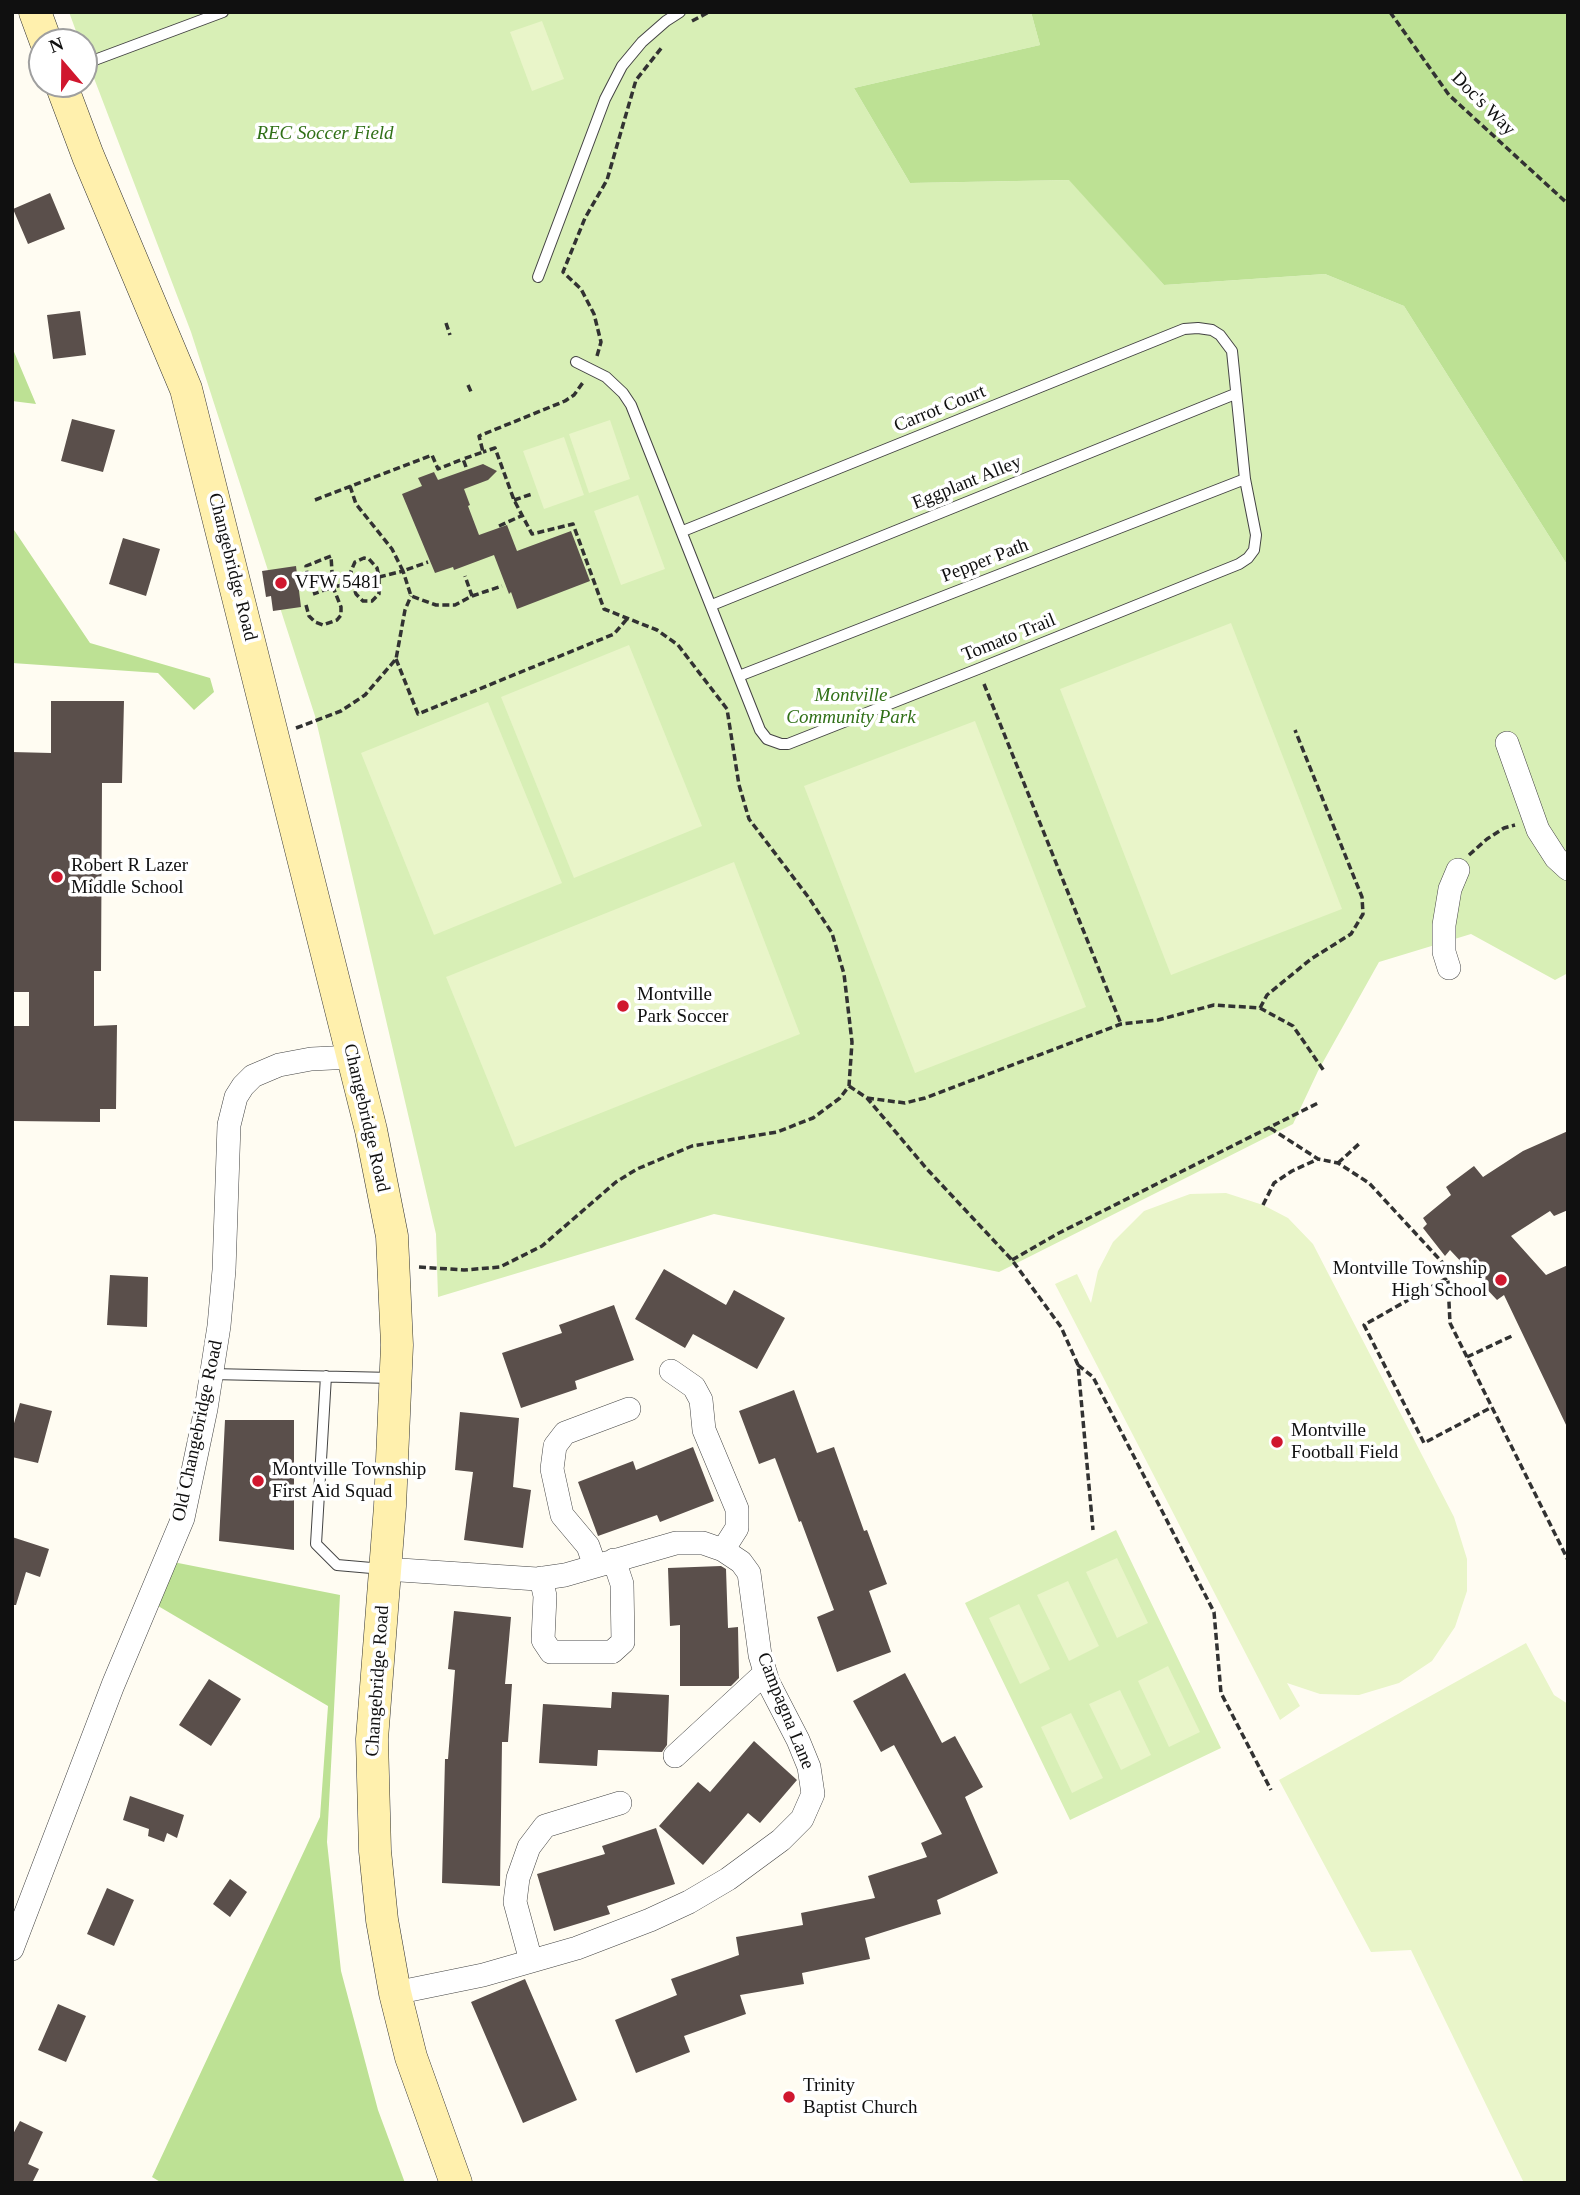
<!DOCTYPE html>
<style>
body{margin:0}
#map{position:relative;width:1580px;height:2195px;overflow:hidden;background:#fffcf2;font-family:"Times New Roman",serif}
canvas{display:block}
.frame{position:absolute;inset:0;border:14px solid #101010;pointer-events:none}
.north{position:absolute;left:28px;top:28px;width:70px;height:70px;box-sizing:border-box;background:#fff;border:2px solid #9f9f9f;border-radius:50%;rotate:340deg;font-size:19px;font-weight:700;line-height:28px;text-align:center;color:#101010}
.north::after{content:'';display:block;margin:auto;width:24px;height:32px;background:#d0172e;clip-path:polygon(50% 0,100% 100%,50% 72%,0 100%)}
</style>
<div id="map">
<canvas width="1580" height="2195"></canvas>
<div class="frame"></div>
<div class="north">N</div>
</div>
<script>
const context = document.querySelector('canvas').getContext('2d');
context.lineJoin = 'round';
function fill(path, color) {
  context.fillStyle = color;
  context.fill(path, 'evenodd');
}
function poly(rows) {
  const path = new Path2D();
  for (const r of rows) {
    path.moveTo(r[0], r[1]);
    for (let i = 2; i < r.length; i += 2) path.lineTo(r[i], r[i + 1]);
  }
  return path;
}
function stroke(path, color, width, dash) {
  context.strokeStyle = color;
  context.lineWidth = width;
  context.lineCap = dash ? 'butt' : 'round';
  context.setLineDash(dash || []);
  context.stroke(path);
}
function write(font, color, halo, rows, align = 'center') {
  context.font = font + ' "Times New Roman",serif';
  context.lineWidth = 7;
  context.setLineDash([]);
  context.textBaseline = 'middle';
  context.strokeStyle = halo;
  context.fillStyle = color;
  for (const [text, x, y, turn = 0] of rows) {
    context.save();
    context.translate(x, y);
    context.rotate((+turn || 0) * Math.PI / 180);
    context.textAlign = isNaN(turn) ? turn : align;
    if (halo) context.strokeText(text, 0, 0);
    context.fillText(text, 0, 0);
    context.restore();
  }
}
const green = poly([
 [69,12,1031,12,1040,45,854,88,910,183,1070,180,1164,285,1325,274,1404,306,1568,566,1568,973,1555,980,1471,934,1379,962,1318,1071,1293,1124,999,1272,714,1214,438,1297,436,1234,315,716,191,332,84,52,84,42,80,42],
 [1116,1530,1221,1748,1070,1820,965,1603]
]);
const forest = poly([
 [1031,12,1568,12,1568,566,1404,306,1325,274,1164,285,1069,180,910,183,854,88,1040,45],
 [12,347,36,404,12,401],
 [12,527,90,643,210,678,214,692,194,710,158,673,12,663],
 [168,1561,340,1595,327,1842,341,1971,378,2110,405,2183,162,2183,152,2177,320,1817,328,1706,153,1603]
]);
const pitch = poly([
 [542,21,564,79,532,91,510,32],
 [610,420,630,479,589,493,569,434],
 [564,437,584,495,544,509,523,451],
 [638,495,665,569,621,585,594,511],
 [1231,623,1342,909,1171,975,1060,689],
 [629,645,702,826,574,878,501,697],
 [488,702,562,883,434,935,361,753],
 [975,721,1086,1007,915,1073,804,786],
 [734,862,800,1034,515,1147,446,977],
 [1226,1193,1263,1205,1288,1218,1313,1244,1454,1517,1467,1559,1467,1591,1455,1627,1432,1661,1399,1683,1359,1695,1320,1694,1287,1683,1300,1706,1280,1720,1055,1284,1077,1274,1091,1303,1098,1271,1113,1242,1144,1211,1190,1194],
 [1117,1558,1148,1623,1117,1638,1086,1572],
 [1068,1581,1099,1646,1069,1661,1037,1595],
 [1019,1604,1050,1669,1020,1684,989,1618],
 [1526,1643,1554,1695,1568,1704,1568,2183,1524,2183,1411,1950,1371,1952,1279,1780],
 [1168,1666,1200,1732,1169,1747,1138,1681],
 [1120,1690,1151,1755,1121,1770,1089,1704],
 [1071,1713,1103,1778,1072,1793,1041,1727]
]);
const building = poly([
 [50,193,65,229,28,244,13,209],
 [80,311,86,355,53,359,47,315],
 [72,419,115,430,103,472,61,461],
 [483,464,497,471,488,480,464,489,470,505,468,506,479,535,507,525,517,551,571,531,590,581,517,609,511,592,509,594,494,555,454,570,453,567,435,573,402,494,422,486,418,478,434,472,438,480],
 [123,538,160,549,146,596,109,584],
 [296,566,301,607,273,611,271,596,266,597,262,571],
 [51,701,124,701,122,783,102,783,101,971,94,971,94,1026,117,1025,116,1109,100,1109,100,1122,14,1121,12,1026,29,1026,29,992,12,992,12,752,51,753],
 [1568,1131,1568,1210,1554,1216,1550,1211,1511,1236,1546,1275,1568,1265,1568,1429,1504,1295,1497,1300,1450,1250,1445,1256,1423,1228,1427,1224,1423,1218,1451,1195,1446,1187,1474,1166,1483,1177,1523,1151],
 [664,1269,726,1305,734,1290,785,1318,757,1369,693,1334,685,1348,635,1319],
 [110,1275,148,1277,147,1327,107,1325],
 [614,1305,634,1360,575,1381,577,1389,521,1408,502,1353,562,1333,559,1325],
 [794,1390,817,1453,834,1447,864,1531,867,1530,887,1584,869,1591,891,1652,837,1672,817,1617,834,1610,801,1521,799,1522,775,1458,759,1464,739,1411],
 [20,1403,52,1411,38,1463,12,1457,12,1430],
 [460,1412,519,1418,513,1487,531,1490,523,1548,464,1540,473,1472,455,1470],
 [225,1420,294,1420,294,1550,219,1541],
 [693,1447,714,1501,660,1522,657,1515,598,1536,578,1482,633,1461,636,1470],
 [12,1537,49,1549,40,1577,26,1572,16,1605,12,1605],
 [721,1566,726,1569,728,1628,738,1627,739,1678,731,1686,680,1686,680,1625,670,1626,668,1568],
 [454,1611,511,1617,505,1684,512,1684,508,1742,502,1742,500,1886,442,1883,445,1759,448,1759,455,1670,448,1669],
 [905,1673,942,1743,955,1736,983,1787,965,1797,998,1873,937,1900,941,1914,865,1938,870,1959,802,1973,804,1984,740,1995,746,2014,684,2036,690,2052,636,2073,615,2020,677,1995,671,1979,739,1955,736,1937,803,1925,801,1913,875,1898,868,1876,927,1857,921,1843,942,1834,894,1745,881,1752,853,1701],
 [209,1679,241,1699,211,1746,179,1725],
 [612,1692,669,1695,667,1745,662,1752,598,1750,597,1766,539,1763,543,1704,611,1708],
 [754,1741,797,1780,760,1823,748,1813,703,1865,659,1826,698,1782,710,1792],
 [130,1796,184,1815,177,1838,167,1833,164,1842,148,1836,149,1829,123,1820],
 [656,1828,675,1884,607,1906,610,1914,554,1931,537,1874,605,1854,602,1846],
 [230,1879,247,1892,230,1917,213,1904],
 [107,1888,134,1900,114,1946,87,1934],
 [525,1979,577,2100,523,2123,471,2002],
 [58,2004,86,2016,66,2062,38,2050],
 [20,2121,43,2132,28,2164,39,2169,32,2183,12,2183,12,2136]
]);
const path = poly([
 [1390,12,1449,95,1568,204],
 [692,21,709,12],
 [446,323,450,335],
 [597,356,601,342,594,314,581,289,563,272,585,218,607,180,636,80,663,46],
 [468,385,472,394],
 [466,467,463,459,483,452,479,436,565,401,574,395,584,381],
 [350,486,356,504,392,549,403,571,428,562],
 [315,500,432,455,438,469,463,459],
 [514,500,532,494],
 [499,526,521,516],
 [379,577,379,594,372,601,363,601,356,594,352,583,351,571,355,562,364,558,369,559,377,568,379,577,403,571,411,596,436,605,455,605,472,596,465,576],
 [301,582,308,581,306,566,331,556,333,587,352,583],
 [472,596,502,586],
 [306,605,309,616,315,622,323,625,337,620,341,615,341,607,333,587,313,594],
 [396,659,418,714,614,634,627,619],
 [984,684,1121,1024],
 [296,728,341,711,365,695,396,659,405,610,411,596],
 [1469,855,1487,839,1504,828,1515,825],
 [1260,1008,1267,995,1311,959,1351,934,1363,914,1362,897,1295,730],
 [849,1086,867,1098,926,1168,1012,1260,1061,1327,1078,1365,1093,1530],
 [867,1098,905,1103,925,1098,1121,1024,1158,1020,1214,1005,1260,1008,1293,1026,1324,1071],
 [1270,1128,1318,1159,1338,1163,1369,1183,1442,1262,1448,1282,1450,1323,1568,1560],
 [1338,1163,1360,1143],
 [1263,1205,1274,1183,1292,1171,1318,1159],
 [1012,1260,1059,1233,1318,1103],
 [419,1267,464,1270,500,1267,542,1246,616,1182,637,1169,692,1146,777,1132,813,1118,840,1098,849,1086,852,1042,844,974,832,933,809,898,749,819,739,785,727,709,678,645,657,630,604,609,573,524,532,534,514,500,495,448,483,452],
 [1447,1278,1364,1325,1424,1443,1492,1407],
 [1467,1357,1514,1335],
 [1078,1365,1093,1377,1214,1612,1221,1693,1271,1790]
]);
const lane = poly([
 [84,64,223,12],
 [538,277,605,99,622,66,642,42,666,21,680,12],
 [576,362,606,377,623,393,631,405,760,730,767,739,781,744,788,744,978,669,1239,564,1248,558,1254,550,1256,535,1245,479,1232,351,1220,335,1212,330,1198,328,1184,329,683,531],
 [712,605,1235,394],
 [739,676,1245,479],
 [211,1374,393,1378],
 [326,1376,316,1544,337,1565,383,1569]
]);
const street = poly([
 [1507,743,1538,830,1556,858,1568,869],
 [1449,968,1444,952,1444,925,1450,889,1458,870],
 [671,1371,694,1387,701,1400,704,1430,737,1509,737,1528,723,1550],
 [595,1566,588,1546,562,1515,552,1469,555,1446,565,1433,629,1409],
 [385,1569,537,1579,565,1575,676,1543,703,1543,723,1550,741,1562,749,1573,760,1655,768,1682,798,1740,809,1767,813,1794,802,1819,781,1840,728,1879,689,1902,650,1920,577,1948,483,1975,395,1993],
 [541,1578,545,1596,543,1640,551,1652,612,1652,623,1642,622,1584,614,1560],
 [675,1756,765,1673],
 [12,1949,113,1685,183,1518,206,1409,219,1326,224,1270,229,1125,236,1097,243,1086,253,1076,279,1065,311,1059,353,1057],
 [531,1961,515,1902,518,1878,529,1847,545,1826,620,1803]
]);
const secondary = poly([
 [35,12,46,42],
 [61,84,88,156,186,389,371,1130,392,1236,397,1345,390,1506,372,1739,375,1851,382,1920,395,1993,411,2057,456,2183]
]);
const markers = [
 [281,583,7,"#d0172e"],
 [57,877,7,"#d0172e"],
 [623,1006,7,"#d0172e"],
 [1501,1280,7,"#d0172e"],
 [1277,1442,7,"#d0172e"],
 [258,1481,7,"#d0172e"],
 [789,2097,7,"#d0172e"]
];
const streetNames = [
 ["Doc's Way",1483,104,45],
 ["Carrot Court",940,409,-22],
 ["Eggplant Alley",967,483,-22],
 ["Pepper Path",985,561,-21],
 ["Changebridge Road",232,567,76],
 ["Tomato Trail",1009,638,-22],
 ["Changebridge Road",366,1118,77],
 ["Old Changebridge Road",198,1431,-78],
 ["Changebridge Road",378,1681,-86],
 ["Campagna Lane",785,1711,68]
];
const parkNames = [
 ["REC Soccer Field",325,134],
 ["Montville",851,696],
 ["Community Park",851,718]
];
const poiNames = [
 ["VFW 5481",295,583],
 ["Robert R Lazer",71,866],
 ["Middle School",71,888],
 ["Montville",637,995],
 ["Park Soccer",637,1017],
 ["Montville Township",1487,1269,"right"],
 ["High School",1487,1291,"right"],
 ["Montville",1291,1431],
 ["Football Field",1291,1453],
 ["Montville Township",272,1470],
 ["First Aid Squad",272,1492],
 ["Trinity",803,2086],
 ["Baptist Church",803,2108]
];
fill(green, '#d8efb6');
fill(forest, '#bde194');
fill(pitch, '#e9f5c9');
fill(building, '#5a4f4b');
stroke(lane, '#434343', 12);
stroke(street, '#434343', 24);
stroke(secondary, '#323232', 33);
stroke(path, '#323232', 3.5, [7, 3.5]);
stroke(lane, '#fff', 10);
stroke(street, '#fff', 23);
stroke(secondary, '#fff0ad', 32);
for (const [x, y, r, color] of markers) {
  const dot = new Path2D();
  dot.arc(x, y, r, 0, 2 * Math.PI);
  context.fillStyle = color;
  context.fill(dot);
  stroke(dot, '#fff', 2.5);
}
write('19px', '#101010', '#fff', streetNames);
write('italic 19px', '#307017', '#fff', parkNames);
write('19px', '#101010', '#fff', poiNames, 'left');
</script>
